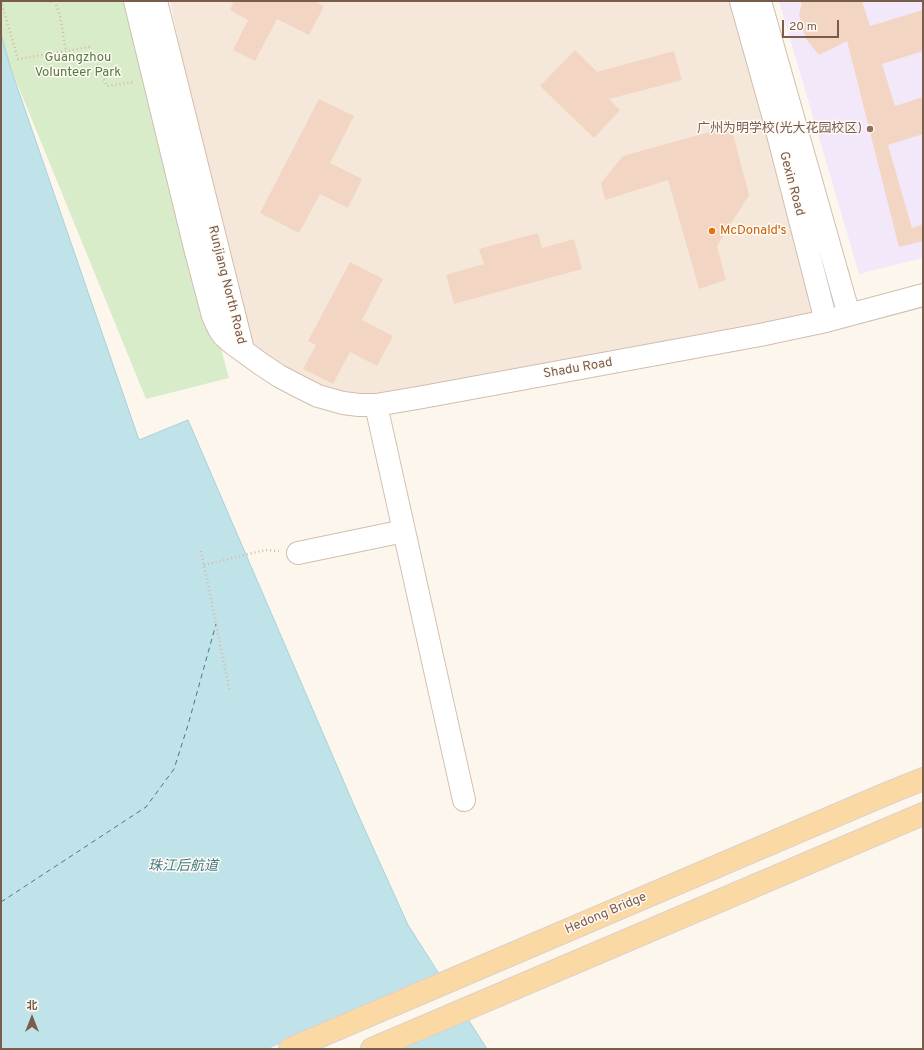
<!DOCTYPE html>
<meta charset="utf-8">
<style>
body{margin:0}
#map{position:relative;width:924px;height:1050px;overflow:hidden;background:#fdf6ec;font-family:Overpass,"Noto Sans SC",sans-serif}
canvas{display:block}
.frame{position:absolute;inset:0;border:2px solid #7a5c4d;pointer-events:none}
.north{position:absolute;left:12px;top:998px;width:40px;height:40px;-webkit-text-stroke:3px #fffaf3;paint-order:stroke;rotate:0deg;font-size:11px;font-weight:700;line-height:16px;text-align:center;color:#7a5c4d}
.north::after{content:'';display:block;margin:auto;width:14px;height:18px;background:#7a5c4d;clip-path:polygon(50% 0,100% 100%,50% 72%,0 100%)}
.scale{position:absolute;left:782px;top:20px;width:57px;height:18px;box-sizing:border-box;border:2px solid #7a5c4d;border-top:0;padding-left:5px;font-size:12px;line-height:14px;white-space:nowrap;color:#7a5c4d;-webkit-text-stroke:3px #fffaf3;paint-order:stroke}
</style>
<div id="map">
<canvas width="924" height="1050"></canvas>
<div class="frame"></div>
<div class="north">北</div>
<div class="scale">20 m</div>
</div>
<script>
const context = document.querySelector('canvas').getContext('2d');
context.lineJoin = 'round';
function fill(path, color) {
  context.fillStyle = color;
  context.fill(path, 'evenodd');
}
function poly(rows) {
  const path = new Path2D();
  for (const r of rows) {
    path.moveTo(r[0], r[1]);
    for (let i = 2; i < r.length; i += 2) path.lineTo(r[i], r[i + 1]);
  }
  return path;
}
function stroke(path, color, width, dash) {
  context.strokeStyle = color;
  context.lineWidth = width;
  context.lineCap = dash ? 'butt' : 'round';
  context.setLineDash(dash || []);
  context.stroke(path);
}
function write(font, color, halo, rows, align = 'center') {
  context.font = font + ' Overpass,"Noto Sans SC",sans-serif';
  context.lineWidth = 3;
  context.setLineDash([]);
  context.textBaseline = 'middle';
  context.strokeStyle = halo;
  context.fillStyle = color;
  for (const [text, x, y, turn = 0] of rows) {
    context.save();
    context.translate(x, y);
    context.rotate((+turn || 0) * Math.PI / 180);
    context.textAlign = isNaN(turn) ? turn : align;
    if (halo) context.strokeText(text, 0, 0);
    context.fillText(text, 0, 0);
    context.restore();
  }
}
const residential = poly([
 [170,1,740,1,826,321,376,405,318,396,243,350]
]);
const education = poly([
 [779,1,923,1,923,258,859,274]
]);
const green = poly([
 [1,1,127,1,137,41,229,378,146,399,10,66,1,34]
]);
const water = poly([
 [1,34,10,66,139,440,188,420,356,810,408,925,487,1049,1,1049,1,34]
]);
const pier = poly([
 [443,975,469,1017,393,1049,268,1049]
]);
const ferry = poly([
 [1,902,146,807,174,769,188,725,216,624]
]);
const building = poly([
 [234,1,314,1,324,6,309,35,277,19,255,61,233,50,248,20,230,10],
 [802,1,862,1,870,26,923,10,923,51,882,64,895,106,923,97,923,134,888,145,912,228,923,224,923,241,899,247,847,41,819,55,806,39,799,15],
 [575,50,597,72,674,51,682,80,609,99,620,110,594,138,540,86],
 [319,99,354,116,330,163,362,179,348,208,320,194,299,233,260,213],
 [731,126,749,195,717,246,726,280,699,289,668,180,605,200,601,183,623,156],
 [538,233,542,248,574,239,582,269,454,304,446,275,484,264,479,249],
 [350,262,383,279,362,320,393,336,377,366,350,352,333,384,303,369,316,345,308,341]
]);
const path = poly([
 [1,1,18,59,89,47,107,86,134,82],
 [46,1,54,2],
 [55,1,60,16,66,51],
 [201,551,230,692],
 [204,565,265,550,279,551]
]);
const minor = poly([
 [135,1,195,248,213,316,219,329,224,336,232,343,261,364,279,376,300,387,318,396,343,403,359,405,376,405,423,397,760,335,826,321,923,295],
 [156,1,243,350],
 [741,1,773,115,826,321],
 [760,1,849,315],
 [376,405,464,800],
 [298,553,404,531]
]);
const major = poly([
 [290,1049,886,794,923,779],
 [372,1049,923,814]
]);
const markers = [
 [870,129,4,"#8d6e63"],
 [712,231,4,"#e8710a"]
];
const parkNames = [
 ["Guangzhou",78,58],
 ["Volunteer Park",78,73]
];
const educationNames = [
 ["广州为明学校(光大花园校区)",862,129]
];
const streetNames = [
 ["Gexin Road",791,184,75],
 ["Runjiang North Road",226,285,76],
 ["Shadu Road",578,369,-10],
 ["Hedong Bridge",606,914,-23]
];
const foodNames = [
 ["McDonald's",720,231]
];
const waterNames = [
 ["珠江后航道",183,867]
];
fill(residential, '#f5e8da');
fill(education, '#f3e8fa');
fill(green, '#d8ecc9');
fill(water, '#bfe3e8');
stroke(water, '#a5d3da', 1);
fill(pier, '#fdf6ec');
stroke(ferry, '#437c86', 1, [5, 4]);
fill(building, '#f3d5c3');
stroke(minor, '#d1beb0', 24);
stroke(major, '#dad1cd', 24);
stroke(path, '#d9b8a5', 2.5, [1, 3]);
stroke(minor, '#fff', 22);
stroke(major, '#fbd9a5', 22);
for (const [x, y, r, color] of markers) {
  const dot = new Path2D();
  dot.arc(x, y, r, 0, 2 * Math.PI);
  context.fillStyle = color;
  context.fill(dot);
  stroke(dot, '#fffaf3', 1.5);
}
write('13px', '#537a41', '#fffaf3', parkNames);
write('13px', '#785e54', '#fffaf3', educationNames, 'right');
write('13px', '#7a5c4d', '#fffaf3', streetNames);
write('13px', '#c56008', '#fffaf3', foodNames, 'left');
write('italic 14px', '#437c86', '#fffaf3', waterNames);
</script>
